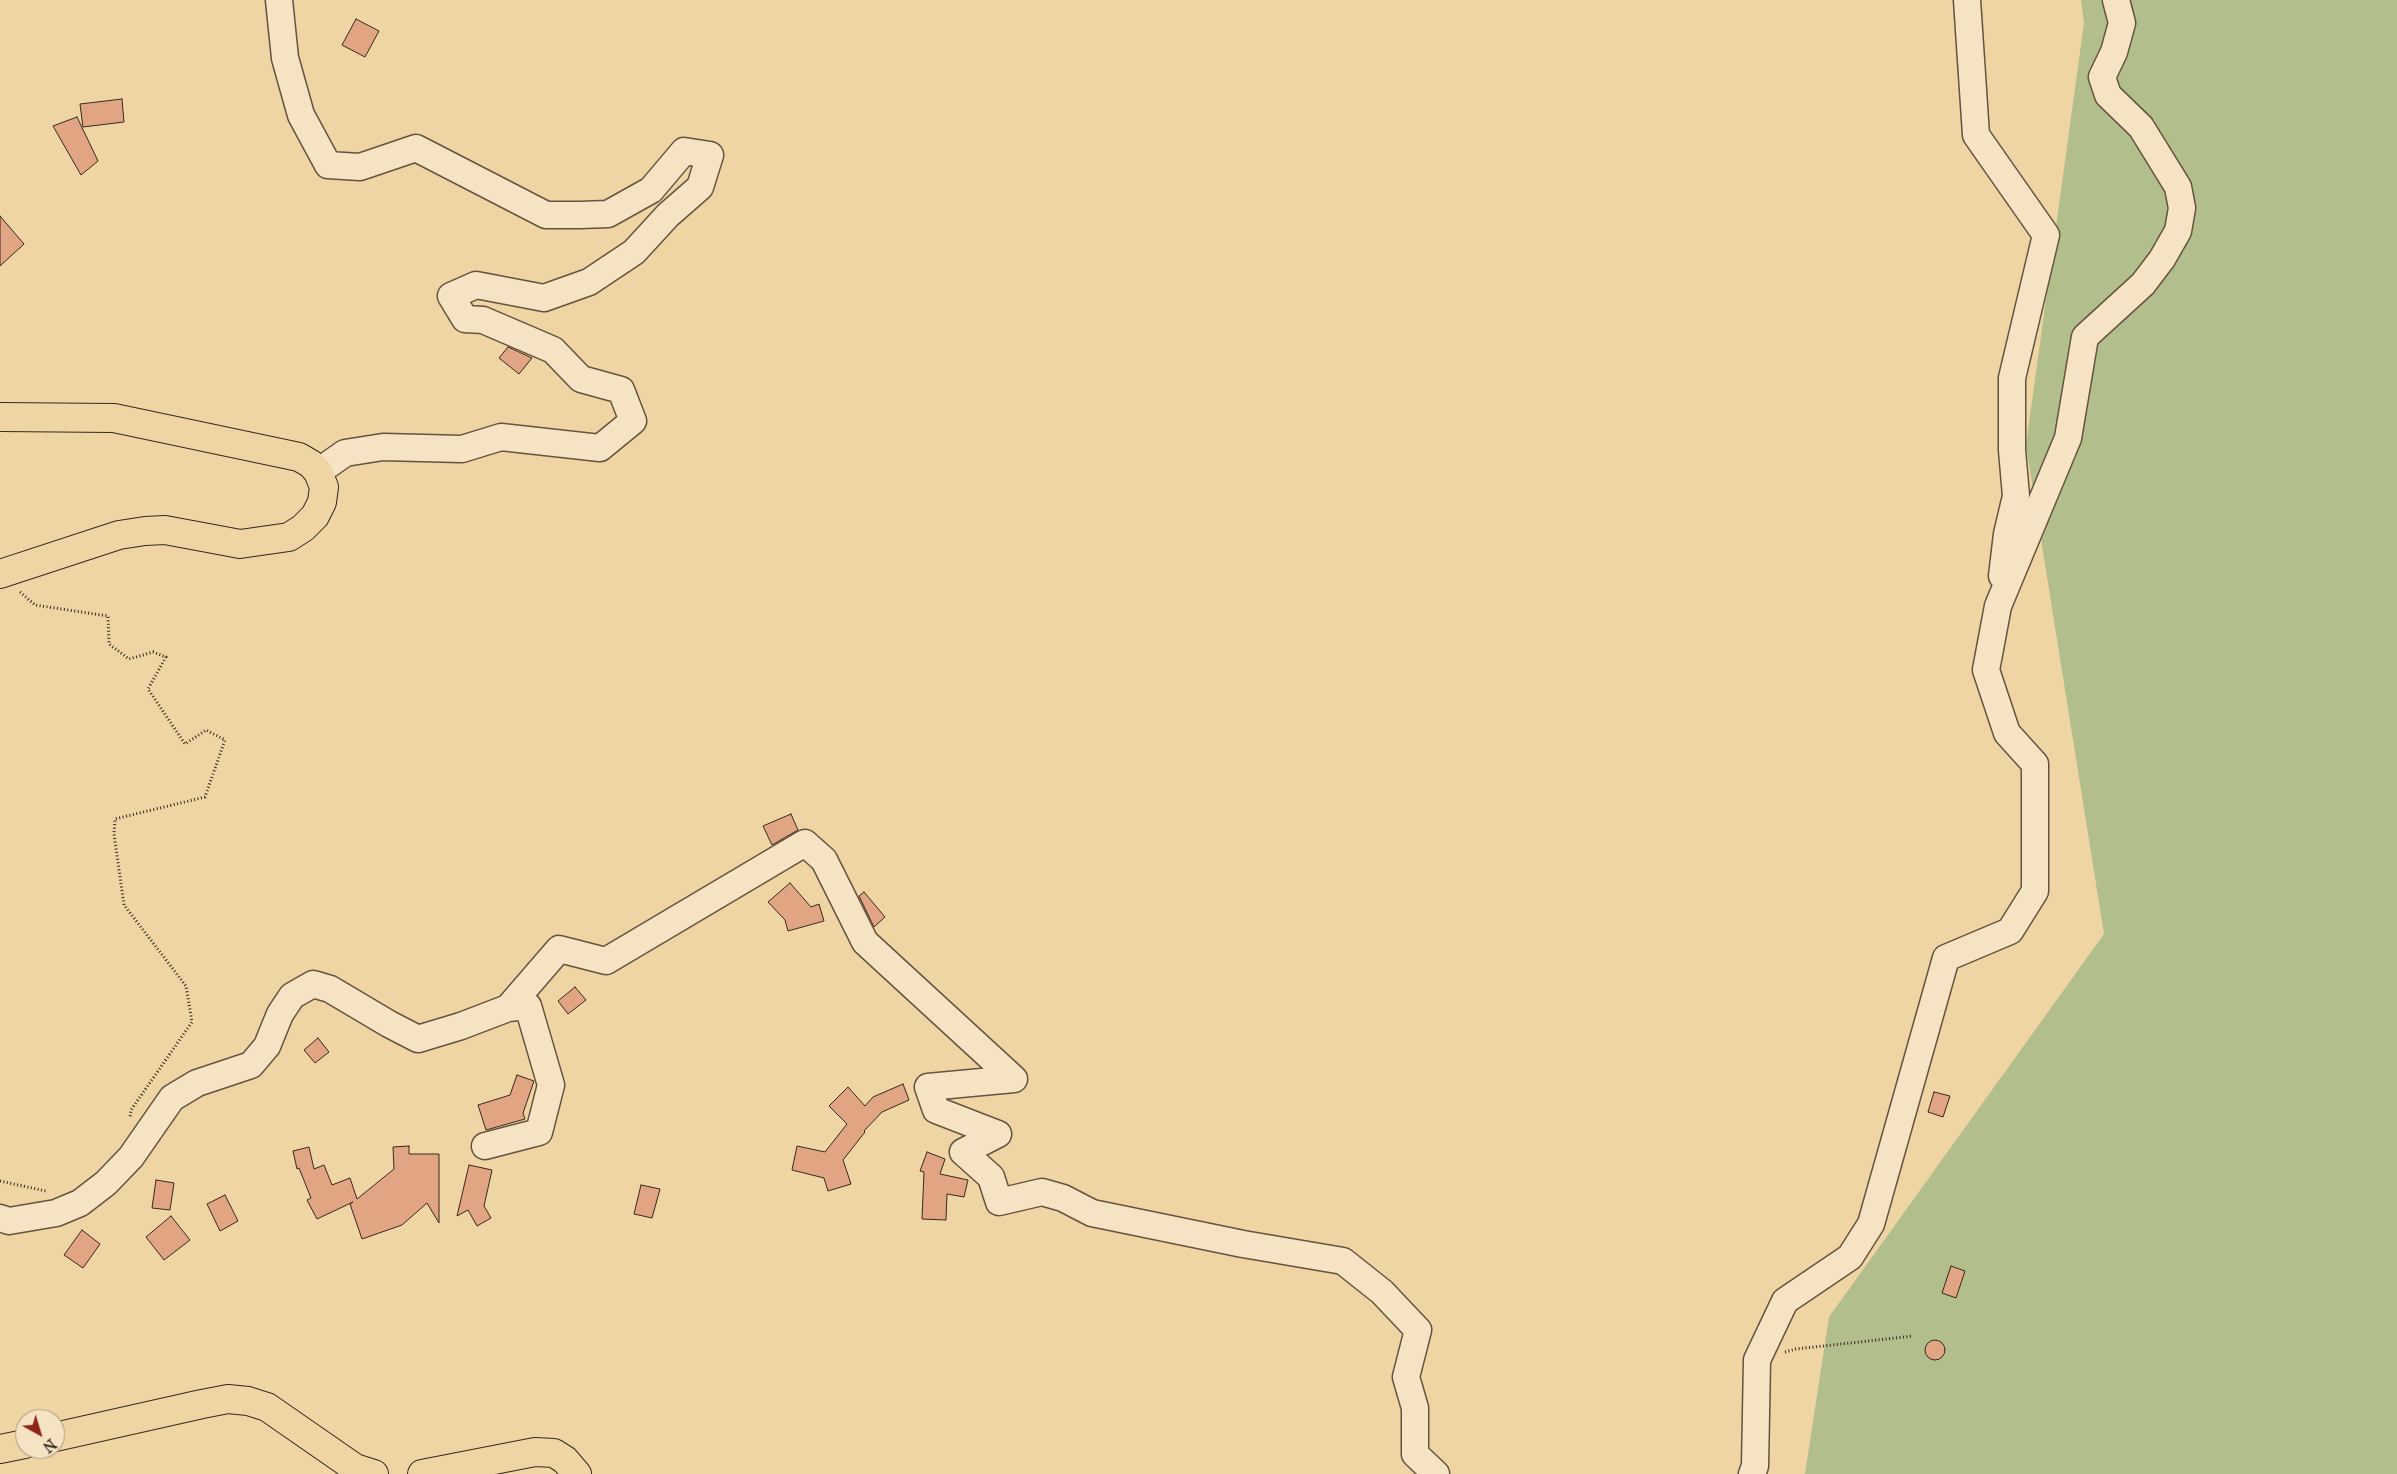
<!DOCTYPE html>
<style>
body{margin:0}
#map{position:relative;width:2397px;height:1474px;overflow:hidden;background:#efd4a4;font-family:"IM FELL Great Primer",serif}
canvas{display:block}
.north{position:absolute;left:15px;top:1409px;width:50px;height:50px;box-sizing:border-box;background:#f5e3c4;border:1px solid #a89981;border-radius:50%;rotate:141deg;font-size:14px;font-weight:700;line-height:20px;text-align:center;color:#352a1d}
.north::after{content:'';display:block;margin:auto;width:18px;height:22px;background:#8f2418;clip-path:polygon(50% 0,100% 100%,50% 72%,0 100%)}
</style>
<div id="map">
<canvas width="2397" height="1474"></canvas>
<div class="north">N</div>
</div>
<script>
const context = document.querySelector('canvas').getContext('2d');
context.lineJoin = 'round';
function fill(path, color) {
  context.fillStyle = color;
  context.fill(path, 'evenodd');
}
function poly(rows) {
  const path = new Path2D();
  for (const r of rows) {
    if (r.length === 3) {
      path.moveTo(r[0] + r[2], r[1]);
      path.arc(r[0], r[1], r[2], 0, 2 * Math.PI);
      continue;
    }
    path.moveTo(r[0], r[1]);
    for (let i = 2; i < r.length; i += 2) path.lineTo(r[i], r[i + 1]);
  }
  return path;
}
function stroke(path, color, width, dash) {
  context.strokeStyle = color;
  context.lineWidth = width;
  context.lineCap = dash ? 'butt' : 'round';
  context.setLineDash(dash || []);
  context.stroke(path);
}
const green = poly([
 [2081,0,2397,0,2397,1474,1805,1474,1829,1317,2104,934,2026,445,2084,23]
]);
const building = poly([
 [356,19,379,31,365,57,342,45,356,19],
 [122,99,124,122,83,127,80,104,122,99],
 [77,117,98,161,81,175,53,126,77,117],
 [0,216,24,244,0,266,0,216],
 [508,347,532,358,519,374,499,358,508,347],
 [791,814,798,830,772,845,763,826,791,814],
 [790,883,811,907,819,904,824,921,788,931,785,920,768,902,790,883],
 [864,892,885,917,874,927,859,896,864,892],
 [575,987,586,1000,568,1014,558,1001,575,987],
 [318,1038,329,1052,315,1063,304,1050,318,1038],
 [517,1075,534,1081,523,1113,525,1119,486,1130,478,1105,510,1095,517,1075],
 [903,1084,909,1100,882,1112,864,1131,865,1132,843,1160,851,1184,828,1191,824,1178,792,1170,797,1146,825,1152,847,1124,829,1106,848,1087,865,1106,873,1097,903,1084],
 [1934,1092,1950,1096,1943,1117,1928,1112,1934,1092],
 [409,1146,409,1154,439,1154,439,1223,427,1203,402,1225,362,1239,350,1204,353,1202,317,1219,307,1200,311,1198,299,1168,297,1169,293,1151,309,1147,314,1169,324,1165,332,1185,350,1178,357,1199,394,1169,393,1147,409,1146],
 [927,1152,945,1159,940,1174,968,1180,964,1197,947,1194,946,1220,922,1219,924,1172,920,1171,927,1152],
 [469,1165,492,1170,484,1206,491,1218,477,1226,468,1210,457,1216,469,1165],
 [156,1180,174,1183,170,1210,152,1208,156,1180],
 [641,1185,660,1189,652,1218,634,1214,641,1185],
 [225,1195,238,1221,220,1231,207,1204,225,1195],
 [171,1216,190,1240,164,1260,146,1237,171,1216],
 [82,1230,100,1244,83,1268,64,1255,82,1230],
 [1951,1266,1965,1271,1956,1298,1942,1293,1951,1266],
 [1935,1350,10]
]);
const path = poly([
 [20,592,35,605,108,616,109,644,129,659,153,652,166,657,148,689,185,744,206,730,225,740,205,797,115,819,114,834,124,905,186,986,192,1022,131,1110,130,1118],
 [0,1181,46,1191],
 [1785,1352,1796,1349,1913,1336]
]);
const minor = poly([
 [279,0,285,58,301,115,328,165,360,167,416,148,546,215,580,215,608,214,651,190,684,151,710,155,700,187,668,215,634,252,589,282,544,298,476,285,451,296,465,319,483,320,553,350,581,379,621,390,633,421,600,448,501,437,462,449,383,447,345,453,318,472],
 [1967,0,1976,135,2046,235,2012,378,2012,450,2016,496,2007,534,2002,576],
 [485,1146,539,1132,551,1085,528,1006,508,1008,559,949,606,961,805,843,824,860,865,942,1014,1079,928,1087,936,1110,998,1134,963,1152,991,1177,999,1202,1042,1192,1063,1198,1092,1213,1243,1244,1343,1261,1382,1292,1418,1330,1406,1377,1415,1408,1415,1454,1436,1474],
 [0,1218,9,1221,56,1213,80,1203,106,1183,131,1157,172,1098,197,1083,251,1065,267,1046,280,1014,292,996,313,984,330,989,389,1024,418,1039,461,1026,508,1008],
 [1752,1474,1755,1466,1757,1360,1785,1301,1850,1257,1871,1224,1946,958,2010,931,2035,891,2035,764,2007,733,1986,670,1998,606,2068,438,2085,337,2143,284,2162,259,2178,231,2182,208,2178,187,2141,127,2108,95,2102,77,2114,52,2122,23,2116,0]
]);
const major = poly([
 [0,417,114,418,299,457,311,464,318,472,324,487,322,502,315,516,303,528,289,537,240,544,165,530,145,531,119,535,0,574],
 [55,1437,202,1404,228,1399,248,1401,267,1407,355,1468,374,1474],
 [0,1449,25,1444],
 [422,1474,535,1452,554,1453,565,1460,577,1474]
]);
fill(green, '#b2be8b');
fill(building, '#e2a584');
stroke(building, '#352a1d', 1);
stroke(minor, '#64543f', 29);
stroke(major, '#352a1d', 30);
stroke(path, '#352a1d', 3, [1, 2.5]);
stroke(minor, '#f5e3c4', 26);
stroke(major, '#efd4a4', 28);
</script>
